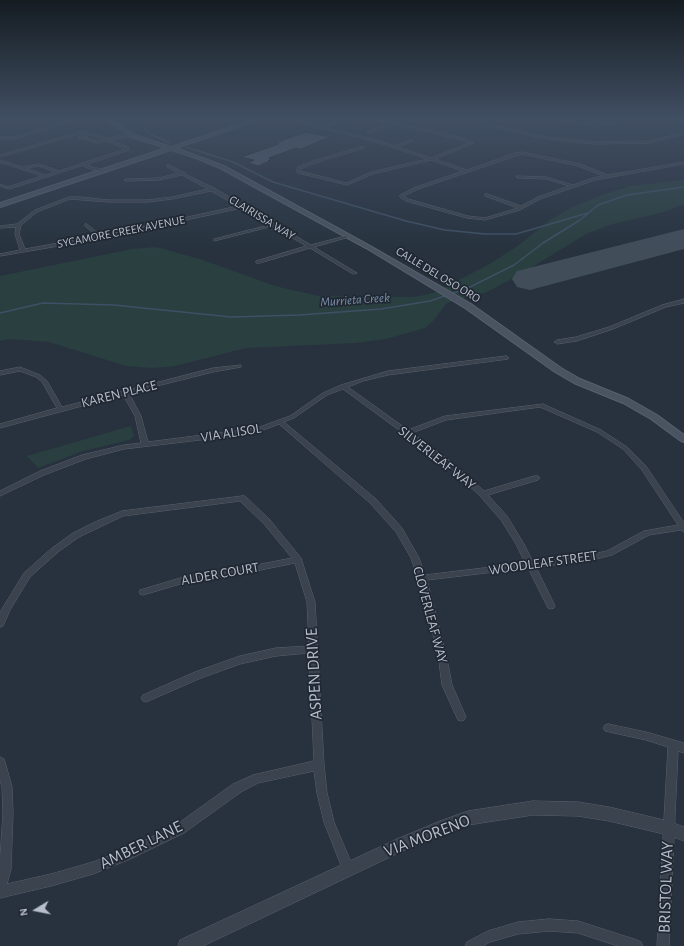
<!DOCTYPE html>
<style>
body{margin:0}
#map{position:relative;width:684px;height:946px;overflow:hidden;background:#27323e;font-family:"Alegreya Sans",sans-serif}
canvas{display:block}
.north{position:absolute;left:16px;top:890px;width:40px;height:40px;-webkit-text-stroke:3px #202833;paint-order:stroke;rotate:260deg;font-size:11px;font-weight:700;line-height:16px;text-align:center;color:#b7bec9}
.north::after{content:'';display:block;margin:auto;width:14px;height:18px;background:#b7bec9;clip-path:polygon(50% 0,100% 100%,50% 72%,0 100%)}
</style>
<div id="map">
<canvas width="684" height="946"></canvas>
<div class="north">N</div>
</div>
<script>
const context = document.querySelector('canvas').getContext('2d');
context.lineJoin = 'round';
function fill(path, color) {
  context.fillStyle = color;
  context.fill(path, 'evenodd');
}
function poly(rows) {
  const path = new Path2D();
  for (const r of rows) {
    path.moveTo(r[0], r[1]);
    for (let i = 2; i < r.length; i += 2) path.lineTo(r[i], r[i + 1]);
  }
  return path;
}
function stroke(path, color, width, dash) {
  context.strokeStyle = color;
  context.lineWidth = width;
  context.lineCap = dash ? 'butt' : 'round';
  context.setLineDash(dash || []);
  context.stroke(path);
}
function write(font, color, halo, rows, align = 'center') {
  context.font = font + ' "Alegreya Sans",sans-serif';
  context.lineWidth = 3.5;
  context.setLineDash([]);
  context.textBaseline = 'middle';
  context.strokeStyle = halo;
  context.fillStyle = color;
  for (const [text, x, y, turn = 0] of rows) {
    context.save();
    context.translate(x, y);
    context.rotate((+turn || 0) * Math.PI / 180);
    context.textAlign = isNaN(turn) ? turn : align;
    if (halo) context.strokeText(text, 0, 0);
    context.fillText(text, 0, 0);
    context.restore();
  }
}
const green = poly([
 [684,180,684,204,664,212,613,224,588,233,519,275,487,292,447,303,433,321,425,328,386,339,356,343,246,348,175,366,153,368,126,366,49,342,10,339,0,341,0,276,132,249,156,247,200,259,275,286,319,296,415,297,433,293,488,265,519,245,550,220,573,207,605,194,631,186],
 [131,426,134,436,129,440,83,451,38,468,27,456]
]);
const stream = poly([
 [137,120,150,134,170,143],
 [186,147,233,162,273,182,406,221,445,230,485,234,516,234,588,213],
 [0,313,43,303,114,305,231,317,299,315,381,309,430,301,468,288,514,265,543,243,580,220,598,205,627,195,684,187]
]);
const runway = poly([
 [684,229,684,249,530,290,517,287,512,279,517,271,684,229]
]);
const building = poly([
 [305,132,330,137,301,149,296,148,269,158,271,159,268,161,270,161,258,166,248,163,254,160,241,157,279,144,276,143,305,132]
]);
const minor = poly([
 [69,120,74,120,15,139,0,139,0,137,14,137,69,120],
 [289,120,295,120,322,127,340,120,344,120,326,128,375,139,394,146,412,139,412,141,398,147,431,158,469,143,458,139,393,124,369,133,366,132,389,124,377,120,383,120,460,137,474,143,435,159,467,170,515,153,522,152,580,164,608,175,684,162,684,164,595,180,540,199,520,210,485,220,467,218,406,201,400,197,400,195,416,187,463,171,431,160,373,174,347,185,298,173,296,170,298,167,316,160,363,146,364,148,318,162,300,169,300,171,347,183,371,172,428,159,373,141,289,120],
 [522,154,578,166,603,176,593,178,573,185,546,177,517,176,516,177,518,178,546,179,569,186,538,197,521,206,487,194,485,194,485,196,518,208,485,218,468,216,408,199,404,196,418,189,522,154],
 [475,120,479,120,491,125,548,137,593,142,649,141,684,132,684,134,649,143,593,144,548,139,489,127,475,120],
 [553,120,563,120,596,124,616,123,626,120,631,120,616,125,596,126,553,120],
 [82,131,107,138,121,135,126,135,126,137,110,140,128,147,129,150,88,164,88,165,95,168,106,169,106,171,94,170,85,167,84,165,9,189,0,186,0,184,8,187,42,176,0,162,0,160,22,167,39,164,59,171,125,149,107,141,97,143,79,138,79,136,86,134,82,133,0,157,0,155,82,131],
 [90,135,100,138,104,139,97,141,84,137,90,135],
 [39,166,55,172,46,175,26,168,39,166],
 [167,165,169,165,183,172,185,172,185,174,214,188,311,245,349,235,349,237,314,247,357,273,353,274,310,248,260,263,256,263,256,261,306,246,273,226,214,241,214,239,269,225,242,208,82,242,0,256,0,254,20,250,15,234,16,227,0,228,0,226,17,224,35,210,69,197,81,197,108,200,148,200,172,197,208,189,182,175,159,180,126,181,124,180,126,179,159,178,179,173,167,167,167,165],
 [211,191,238,206,101,236,87,224,85,224,85,226,97,236,25,249,19,234,21,225,37,212,70,199,108,202,148,202,172,199,211,191],
 [684,299,684,303,666,307,613,329,577,341,557,344,554,342,557,340,576,337,609,327,662,305,684,299],
 [506,356,509,358,508,359,388,375,363,381,348,387,408,430,445,416,543,404,601,430,627,447,646,466,684,523,684,532,681,530,649,535,612,555,588,561,536,567,555,606,554,608,551,609,548,608,528,568,427,580,446,654,452,685,466,717,464,720,461,721,458,720,442,685,438,654,421,587,411,558,396,532,370,503,279,424,261,431,242,435,124,449,86,459,44,475,0,496,0,491,40,471,82,455,124,445,141,443,135,416,123,395,0,428,0,424,57,408,42,382,36,377,20,371,0,375,0,371,20,367,40,375,47,381,62,407,213,368,241,365,241,367,213,372,129,393,141,416,148,442,257,428,290,416,323,393,341,385,388,371,506,356],
 [343,389,449,467,480,496,501,520,516,544,525,563,425,575,419,558,402,528,376,499,284,422,294,418,327,395,343,389],
 [540,407,597,432,623,449,642,470,678,525,644,531,607,551,588,555,533,562,524,544,507,516,488,495,538,480,540,478,538,476,534,476,484,491,453,463,412,433,446,420,540,407],
 [242,496,245,496,270,520,301,558,315,602,324,765,327,793,334,822,354,869,352,873,348,875,344,873,324,822,317,793,314,771,258,783,241,792,184,833,128,860,93,874,51,886,0,898,0,858,3,813,2,787,0,780,0,757,4,759,5,762,12,787,13,813,11,869,7,884,51,874,93,862,125,850,176,825,233,784,253,775,314,761,309,653,276,656,240,664,201,678,146,702,143,701,141,698,143,695,195,672,240,656,276,648,309,646,307,602,295,563,246,573,187,582,143,595,140,594,139,592,140,590,187,576,246,567,292,558,264,524,240,501,123,516,79,537,58,552,30,577,10,610,3,626,0,627,0,613,2,609,24,573,52,548,73,533,95,522,122,511,242,496],
 [608,724,646,732,684,743,684,753,678,751,669,946,657,946,668,747,646,740,605,731,603,728,605,725,608,724],
 [549,919,578,921,637,940,641,942,643,946,618,946,578,933,549,931,518,934,490,942,483,946,465,946,467,942,488,931,518,922,549,919]
]);
const tertiary = poly([
 [533,801,578,802,609,807,668,821,684,827,684,841,668,835,609,821,578,816,533,815,468,825,407,849,203,946,178,946,180,940,397,839,440,821,468,811,533,801]
]);
const secondary = poly([
 [107,120,112,120,135,135,171,147,252,120,259,120,176,148,224,166,370,246,471,304,561,368,580,379,629,399,657,415,684,435,684,442,681,441,651,419,623,403,574,383,555,372,465,308,366,248,220,168,196,158,171,150,0,207,0,203,166,148,131,137,107,120]
]);
const farStreetnames = [
 ["CLAIRISSA WAY",262,218,31],
 ["SYCAMORE CREEK AVENUE",121,232,-11],
 ["CALLE DEL OSO ORO",438,275,31]
];
const farWaternames = [
 ["Murrieta Creek",355,300,-4]
];
const streetNames = [
 ["KAREN PLACE",119,394,-14],
 ["VIA ALISOL",231,433,-9],
 ["SILVERLEAF WAY",437,458,38],
 ["WOODLEAF STREET",543,563,-8],
 ["ALDER COURT",220,574,-10],
 ["CLOVERLEAF WAY",430,615,75]
];
const nearStreetnames = [
 ["ASPEN DRIVE",314,674,-93],
 ["VIA MORENO",427,836,-21],
 ["AMBER LANE",141,845,-26],
 ["BRISTOL WAY",666,887,-88]
];
fill(green, '#2a3f40');
stroke(stream, '#3e5065', 1.5);
fill(runway, '#424d5a');
fill(building, '#525d6c');
stroke(building, '#222a35', 1);
stroke(minor, '#59616c', 1);
stroke(tertiary, '#59616c', 1);
stroke(secondary, '#59616c', 2);
fill(minor, '#3b434e');
fill(tertiary, '#3b434e');
fill(secondary, '#495361');
const sky = context.createLinearGradient(0, 0, 0, 253);
sky.addColorStop(0, '#151c22');
sky.addColorStop(0.47, '#414f63');
sky.addColorStop(1, '#414f6300');
context.fillStyle = sky;
context.fillRect(0, 0, 684, 253);
write('12px', '#b7bec9', '#202833', farStreetnames);
write('italic 13px', '#7a90aa', '#202833', farWaternames);
write('14px', '#b7bec9', '#202833', streetNames);
write('17px', '#b7bec9', '#202833', nearStreetnames);
</script>
